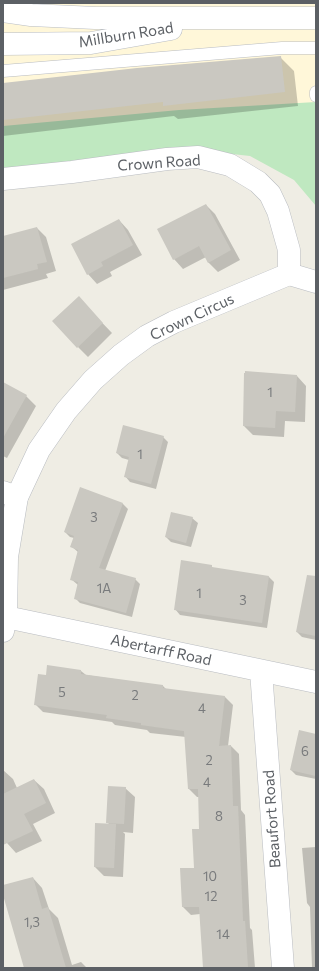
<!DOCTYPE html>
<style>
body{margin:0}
#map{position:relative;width:319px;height:971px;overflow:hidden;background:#efede4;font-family:Commissioner,sans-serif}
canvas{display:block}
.frame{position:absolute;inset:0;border:4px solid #5c6065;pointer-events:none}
</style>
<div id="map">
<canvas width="319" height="971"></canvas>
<div class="frame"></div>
</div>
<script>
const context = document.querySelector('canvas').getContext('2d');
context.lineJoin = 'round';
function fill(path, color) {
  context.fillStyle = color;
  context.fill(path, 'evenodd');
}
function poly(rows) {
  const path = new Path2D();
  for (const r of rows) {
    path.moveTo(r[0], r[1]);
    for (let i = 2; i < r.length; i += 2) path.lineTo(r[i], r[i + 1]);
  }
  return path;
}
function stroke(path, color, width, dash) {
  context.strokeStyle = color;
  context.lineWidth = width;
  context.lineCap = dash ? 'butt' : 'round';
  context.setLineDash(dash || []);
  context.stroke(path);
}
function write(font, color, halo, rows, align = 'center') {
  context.font = font + ' Commissioner,sans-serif';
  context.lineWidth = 4;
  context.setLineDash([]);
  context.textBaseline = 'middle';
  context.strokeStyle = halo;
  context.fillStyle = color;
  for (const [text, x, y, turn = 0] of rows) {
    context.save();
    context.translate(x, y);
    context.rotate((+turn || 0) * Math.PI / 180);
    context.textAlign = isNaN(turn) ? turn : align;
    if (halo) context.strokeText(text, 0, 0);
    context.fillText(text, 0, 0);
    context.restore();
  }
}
const commercial = poly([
 [3,3,316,3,316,118,3,130]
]);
const green = poly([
 [316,102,316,206,294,180,250,156,178,148,3,176,3,126,179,110]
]);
const shadow = poly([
 [280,57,294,71,298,106,178,119,174,116,3,136,3,84],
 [206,205,215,214,240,260,218,272,208,262,206,257,183,269,174,259],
 [119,220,128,230,142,255,110,272,112,276,97,284,88,274],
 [37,228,46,237,56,271,46,274,48,278,3,290,3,237],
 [88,308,112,333,88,357,78,347],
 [297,376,306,386,305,422,285,421,284,437,253,435,244,426],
 [3,383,26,396,36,406,7,458,3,456],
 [163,437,168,442,156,489,130,482,125,476,129,460,122,458,117,453],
 [81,488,123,504,128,509,105,571,135,579,140,584,132,617,80,603,75,598,78,585,71,579,78,552,71,546,74,538,70,537,65,532],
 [192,518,198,523,191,547,171,542,166,537],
 [211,566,214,569,269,577,274,582,267,628,180,615,175,609],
 [316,584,316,640,302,637,297,632],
 [81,671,86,675,163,686,166,689,225,697,233,705,228,746,231,746,239,754,241,810,245,815,250,928,252,930,255,968,204,968,200,914,191,915,183,907,195,869,200,830,200,797,197,797,189,789,186,737,150,733,147,730,115,725,112,722,43,712,35,704,47,677],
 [316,735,316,779,296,775,291,770],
 [3,770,13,779,17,788,34,780,44,789,55,813,33,824,42,841,16,853,7,843,4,838,3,839],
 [125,788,135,797,133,833,123,832,125,834,123,877,104,876,95,867,109,824,107,822],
 [316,847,316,968,312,968,310,907,307,903,302,848],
 [33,878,42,888,49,909,58,918,72,965,81,962,87,968,25,968,3,892,3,886]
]);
const building = poly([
 [281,56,285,92,163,106,163,102,3,120,3,83,137,68],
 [206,204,231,250,208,263,199,246,173,260,157,229],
 [119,219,133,245,101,262,103,266,87,275,71,244],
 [37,227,47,262,37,264,38,269,3,278,3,236],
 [79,296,103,323,77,348,52,321],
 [245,371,297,375,295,412,276,411,275,428,243,426,244,373,245,373],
 [3,382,27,395,3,438],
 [123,425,164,436,151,484,124,477,129,457,116,453],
 [80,487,123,503,99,568,136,578,126,613,74,599,78,582,70,580,78,550,70,547,74,536,64,532],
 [171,512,193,517,186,543,165,537],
 [181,560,212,565,212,567,269,576,262,623,174,610],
 [307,575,316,576,316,636,296,632],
 [47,665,81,670,81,674,163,685,163,688,225,696,219,746,231,745,233,806,238,806,243,921,245,921,248,968,203,968,199,907,182,907,180,868,194,868,192,829,199,829,198,789,188,789,184,731,141,725,141,723,106,718,107,715,34,705,38,674,46,675],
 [299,730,316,734,316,776,290,770],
 [34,779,46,803,24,814,33,831,3,845,3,794],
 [108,786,126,787,124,824,106,823],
 [95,823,116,824,114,868,94,867],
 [33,877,42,909,48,907,66,968,24,968,3,895,3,885]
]);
const service = poly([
 [3,71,282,48,316,48],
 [316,96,316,92]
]);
const minor = poly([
 [289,274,316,282],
 [3,492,17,497],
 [6,617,316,682],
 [261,671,283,968]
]);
const tertiary = poly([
 [3,179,72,172,167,159,198,157,230,165,258,182,270,194,278,211,289,250,289,274,174,322,147,336,121,355,93,380,66,411,39,450,17,497,7,557,6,617,3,631]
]);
const secondary = poly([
 [3,11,31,15,95,18,316,18],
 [3,44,91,43,171,29]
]);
const numberNames = [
 ["1",270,393],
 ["1",140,455],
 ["3",94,518],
 ["1A",104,589],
 ["1",199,594],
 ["3",243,601],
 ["5",62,693],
 ["2",135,696],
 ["4",202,709],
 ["6",305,752],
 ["2",209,761],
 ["4",207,783],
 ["8",219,817],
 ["10",210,877],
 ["12",211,897],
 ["1,3",32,923],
 ["14",223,935]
];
const streetNames = [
 ["Millburn Road",126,35,-9],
 ["Crown Road",159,163,-4],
 ["Crown Circus",192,317,-25],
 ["Abertarff Road",161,650,12],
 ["Beaufort Road",272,819,-94]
];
fill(commercial, '#fff7d9');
fill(green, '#bfe8c0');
fill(shadow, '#0003');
fill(building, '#cac8c1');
stroke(service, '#b9bcc1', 13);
stroke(minor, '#b9bcc1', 23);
stroke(tertiary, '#b9bcc1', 23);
stroke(secondary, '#b9bdc3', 23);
stroke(service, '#fff', 12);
stroke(minor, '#fff', 22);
stroke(tertiary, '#fff', 22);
stroke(secondary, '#fff', 22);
write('13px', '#787a7c', null, numberNames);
write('15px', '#5c6065', '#fff', streetNames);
</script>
